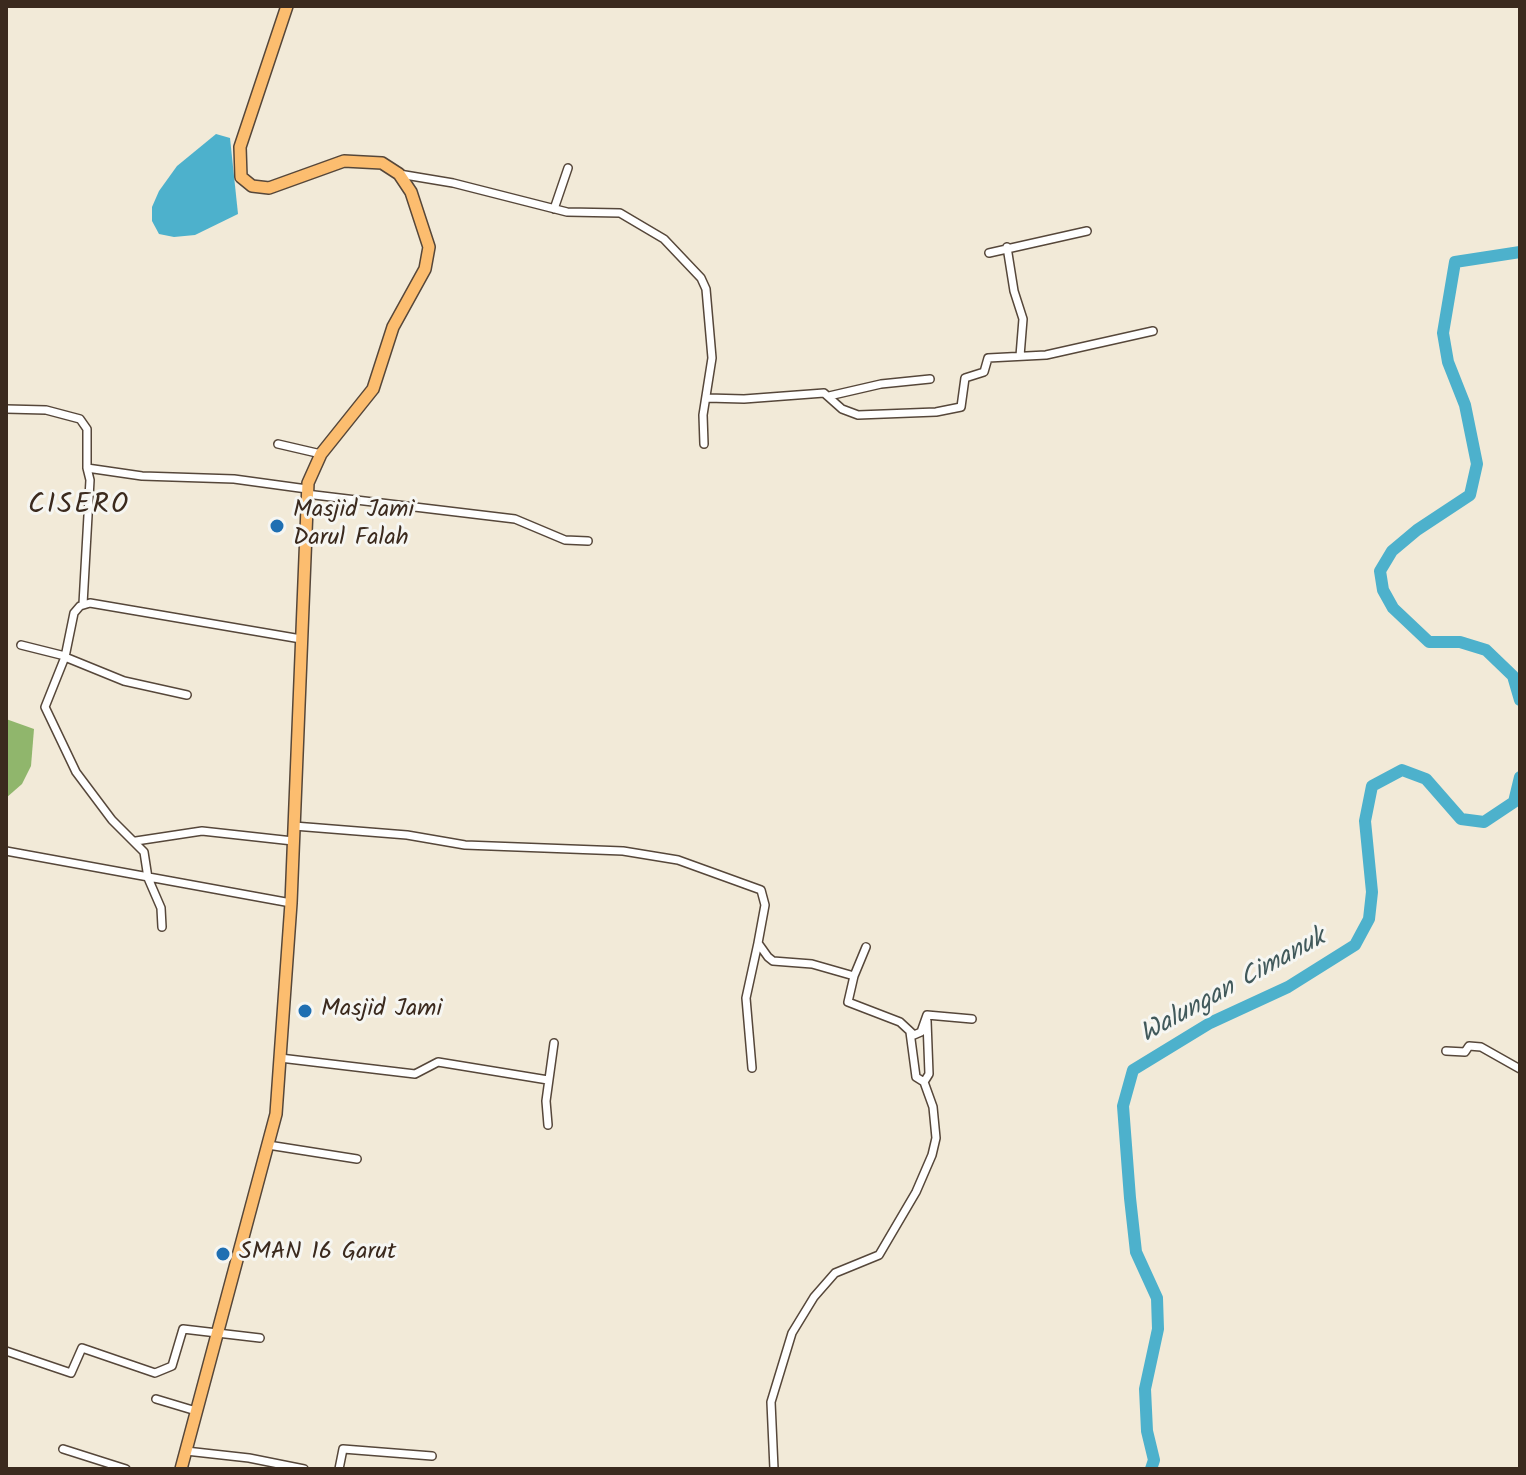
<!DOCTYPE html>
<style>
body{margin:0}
#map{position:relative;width:1526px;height:1475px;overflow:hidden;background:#f2ead8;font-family:Kalam,sans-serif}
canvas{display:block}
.frame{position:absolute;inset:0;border:8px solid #3b2a1e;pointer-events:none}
</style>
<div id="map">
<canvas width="1526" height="1475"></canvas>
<div class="frame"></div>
</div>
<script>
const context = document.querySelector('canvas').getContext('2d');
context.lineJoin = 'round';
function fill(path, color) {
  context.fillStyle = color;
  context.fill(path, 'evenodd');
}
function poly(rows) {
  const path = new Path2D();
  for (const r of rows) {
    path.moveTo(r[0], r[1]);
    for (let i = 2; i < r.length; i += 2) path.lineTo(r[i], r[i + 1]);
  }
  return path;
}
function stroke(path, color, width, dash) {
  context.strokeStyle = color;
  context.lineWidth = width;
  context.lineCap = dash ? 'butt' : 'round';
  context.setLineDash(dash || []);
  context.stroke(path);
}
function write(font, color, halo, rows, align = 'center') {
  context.font = font + ' Kalam,sans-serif';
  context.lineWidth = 6;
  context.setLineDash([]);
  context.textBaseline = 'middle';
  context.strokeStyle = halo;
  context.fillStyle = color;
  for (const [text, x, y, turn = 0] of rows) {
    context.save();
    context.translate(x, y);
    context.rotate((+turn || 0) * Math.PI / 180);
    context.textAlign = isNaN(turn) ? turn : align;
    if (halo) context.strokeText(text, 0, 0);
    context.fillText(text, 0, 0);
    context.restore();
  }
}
const forest = poly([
 [6,719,34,729,31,766,22,784,6,798]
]);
const water = poly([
 [216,134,230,138,238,214,195,235,174,237,159,234,152,221,152,207,159,191,177,166]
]);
const river = poly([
 [1520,252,1455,262,1443,333,1448,362,1465,405,1477,464,1470,495,1417,530,1392,551,1380,571,1383,590,1393,608,1429,642,1460,642,1486,650,1513,676,1520,700],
 [1151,1469,1154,1460,1147,1431,1145,1389,1158,1329,1157,1298,1136,1252,1130,1198,1123,1106,1133,1070,1210,1023,1288,987,1355,945,1369,919,1372,892,1365,821,1372,786,1402,770,1426,779,1461,819,1484,822,1514,802,1520,777]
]);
const street = poly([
 [399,174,453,183,567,212,620,213,664,239,701,278,706,289,712,358,703,415,704,444],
 [554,209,568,168],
 [1007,247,1014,291,1023,319,1020,356],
 [989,253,1087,231],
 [829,396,881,384,930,379],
 [707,398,744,399,824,393,842,409,858,415,936,412,961,407,965,378,984,372,988,358,1046,355,1153,331],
 [6,409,46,410,80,419,87,429,87,468],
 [278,444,321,454],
 [306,494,515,519,565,540,588,541],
 [83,604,90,480,87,468,142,476,234,479,307,489],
 [21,645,65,656],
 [65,657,124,681,187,695],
 [294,826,407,835,465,845,623,851,678,860,761,890,765,905,758,943,768,957,773,961,812,964,854,976,848,1002,900,1022,914,1035,921,1032,927,1015,972,1019],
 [136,841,202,831,293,841],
 [6,851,291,903],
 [162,927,161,908,148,878,144,852,112,820,76,772,45,707,65,657,74,613,80,606,90,603,301,639],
 [854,976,866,947],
 [910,1032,916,1077,924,1082,929,1074,927,1021],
 [1446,1051,1465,1052,1469,1046,1481,1047,1520,1069],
 [280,1058,415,1074,438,1062,548,1080],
 [752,1068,746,998,758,943],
 [548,1125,546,1101,554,1043],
 [268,1145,357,1159],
 [6,1351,71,1373,82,1348,155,1373,172,1366,183,1329,260,1338],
 [156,1399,196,1411],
 [63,1449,126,1469],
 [186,1451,249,1458,304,1469],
 [339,1469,343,1449,432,1456],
 [774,1469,771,1402,792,1333,814,1297,835,1273,879,1255,916,1192,932,1155,936,1138,933,1107,924,1082]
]);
const primary = poly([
 [181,1469,276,1114,291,903,308,483,321,454,373,389,393,327,425,269,429,247,411,192,399,174,382,163,344,161,269,188,252,186,241,177,240,147,287,6]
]);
const markers = [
 [277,526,8,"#1f6fb2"],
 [305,1011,8,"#1f6fb2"],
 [223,1254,8,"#1f6fb2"]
];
const poiNames = [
 ["Masjid Jami",293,512],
 ["Darul Falah",293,540],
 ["Masjid Jami",321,1011],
 ["SMAN 16 Garut",239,1254]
];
const waterNames = [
 ["Walungan Cimanuk",1234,988,-29]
];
const quarterNames = [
 ["CISERO",79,507]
];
fill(forest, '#90b66c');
fill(water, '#4db1cc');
stroke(river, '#4db1cc', 12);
stroke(street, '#56473a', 10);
stroke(primary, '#56473a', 14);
stroke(street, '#fff', 7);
stroke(primary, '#fcbd6f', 11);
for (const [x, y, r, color] of markers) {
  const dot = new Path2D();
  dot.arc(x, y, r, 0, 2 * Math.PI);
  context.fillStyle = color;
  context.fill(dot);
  stroke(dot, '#f6f6f2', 3);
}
write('24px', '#3b2a1e', '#f6f6f2', poiNames, 'left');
write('italic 26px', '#41595b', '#f6f6f2', waterNames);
context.letterSpacing = '2px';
write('28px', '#3b2a1e', '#f6f6f2', quarterNames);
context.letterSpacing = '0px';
</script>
